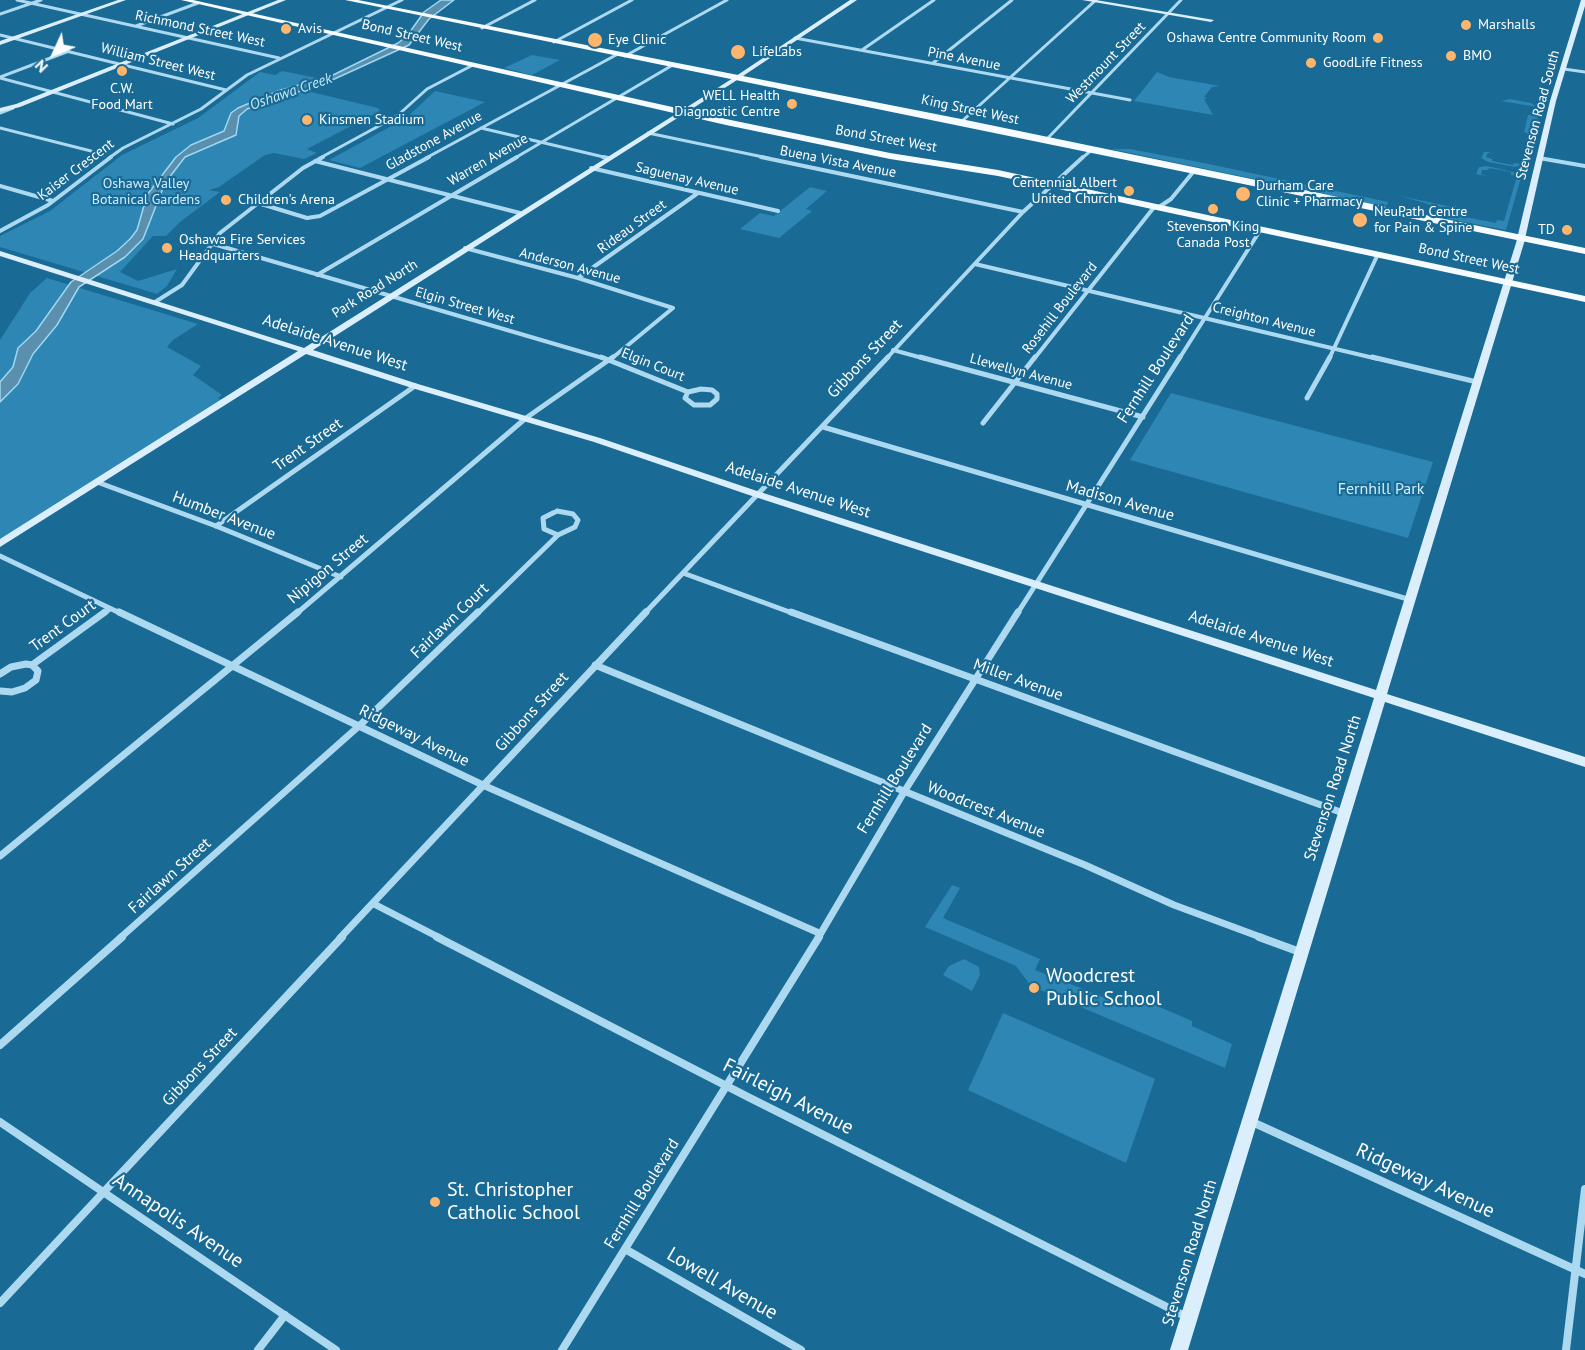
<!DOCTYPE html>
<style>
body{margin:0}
#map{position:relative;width:1585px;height:1350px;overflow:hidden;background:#196a95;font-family:"PT Sans",sans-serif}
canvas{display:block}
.north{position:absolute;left:24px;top:24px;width:60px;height:60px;-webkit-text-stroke:4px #196a95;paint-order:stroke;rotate:226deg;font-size:16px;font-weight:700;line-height:24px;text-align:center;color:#fff}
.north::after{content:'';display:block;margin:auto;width:21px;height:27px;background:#fff;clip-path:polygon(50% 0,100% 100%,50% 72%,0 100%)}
</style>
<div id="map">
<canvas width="1585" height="1350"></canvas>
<div class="north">N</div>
</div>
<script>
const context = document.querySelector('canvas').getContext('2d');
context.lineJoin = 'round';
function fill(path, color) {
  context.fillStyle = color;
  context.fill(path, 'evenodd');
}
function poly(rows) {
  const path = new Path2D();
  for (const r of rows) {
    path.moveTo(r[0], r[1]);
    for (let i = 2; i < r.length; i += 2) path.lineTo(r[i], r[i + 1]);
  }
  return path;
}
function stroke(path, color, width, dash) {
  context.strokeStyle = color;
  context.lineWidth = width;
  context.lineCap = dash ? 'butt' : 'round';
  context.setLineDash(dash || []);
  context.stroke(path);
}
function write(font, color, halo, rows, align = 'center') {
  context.font = font + ' "PT Sans",sans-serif';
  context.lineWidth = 4.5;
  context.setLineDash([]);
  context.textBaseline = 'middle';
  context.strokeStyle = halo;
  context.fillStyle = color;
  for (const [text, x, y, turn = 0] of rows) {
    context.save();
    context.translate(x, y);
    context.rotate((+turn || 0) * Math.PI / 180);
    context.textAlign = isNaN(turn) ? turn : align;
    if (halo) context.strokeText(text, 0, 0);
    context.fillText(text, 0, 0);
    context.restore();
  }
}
const green = poly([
 [532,55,560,60,532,75,504,68],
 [282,71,332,81,307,91,378,108,380,111,307,149,317,153,304,159,274,153,265,155,219,187,209,190,220,192,180,222,166,236,153,236,120,272,138,281,177,269,167,286,157,294,0,247,0,236,50,211,122,155,198,118,260,72,275,75],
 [1157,72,1169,77,1220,86,1212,87,1204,97,1208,98,1204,99,1213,115,1134,101],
 [435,91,485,102,360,168,329,160,406,118],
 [1510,99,1531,103,1540,109,1525,164,1515,167,1488,162,1481,158,1484,152,1488,152,1494,154,1488,153,1486,157,1492,159,1492,161,1513,165,1514,163,1521,164,1529,134,1524,132,1528,115,1534,115,1537,107,1501,101],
 [1111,149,1130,149,1204,163,1388,202,1387,205,1378,205],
 [1487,166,1522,174,1506,230,1448,219,1428,204,1400,196,1452,207,1456,205,1457,208,1451,207,1449,211,1455,213,1455,215,1496,223,1497,220,1504,221,1517,176,1511,175,1511,172,1489,168,1488,170,1482,170,1481,174,1486,176,1476,174,1479,167],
 [810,187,827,191,806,209,812,211,779,238,740,229,760,213,774,216],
 [47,278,198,324,173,340,167,347,201,366,193,375,222,395,218,398,225,402,0,545,0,340,30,293],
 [1171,393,1433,462,1408,538,1130,460],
 [952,885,960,888,943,918,1040,959,1035,970,1123,1005,1127,993,1192,1021,1192,1026,1232,1044,1225,1068,1031,986,1016,966,925,927],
 [964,959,979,967,980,975,972,991,943,975,949,966],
 [1003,1013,1155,1079,1126,1163,968,1090]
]);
const water = poly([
 [441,0,454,0,429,19,409,45,330,81,247,109,239,116,236,135,185,157,165,183,143,239,125,257,79,287,57,325,33,354,18,384,0,402,0,382,13,367,18,348,36,331,71,282,117,251,130,239,137,230,147,195,176,157,191,145,224,131,231,113,238,108,281,90,331,76,398,43,407,36,424,12,441,0]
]);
const streetFar4 = poly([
 [17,0,279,58],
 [0,14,41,0],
 [136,26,198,3],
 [482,28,535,0],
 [0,35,226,90],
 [795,38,1130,100],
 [554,42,632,0],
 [862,50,934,0],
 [625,56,727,0],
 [933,63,1012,0],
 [1564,69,1585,72],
 [0,77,69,51],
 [0,78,173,124],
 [0,113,13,108],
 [961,122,1096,0],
 [0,128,91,151],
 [481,128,608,158],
 [648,133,768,158],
 [1046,140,1181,0],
 [109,158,123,148,201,109,247,75,402,0],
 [320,158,397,116,427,89,473,65],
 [426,158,616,55],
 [515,158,671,66],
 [1082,158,1093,149]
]);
const streetFar3 = poly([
 [603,157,608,158],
 [761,157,1023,212],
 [1539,158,1585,166],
 [315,161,520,213],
 [591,168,778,211],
 [0,186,53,201],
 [258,203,307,218,320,216,429,157],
 [1159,207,1171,199,1194,171],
 [0,231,48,205,111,157],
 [210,243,606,359],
 [465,248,578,278,673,308,611,359],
 [975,264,1378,359],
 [317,275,517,157],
 [578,278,698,193],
 [155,302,182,285,220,233,303,168,323,157],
 [893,350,926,359],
 [886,359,1023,212,1083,157],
 [1034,359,1155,206],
 [1179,359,1261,229],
 [1329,359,1378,254]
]);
const streetFar2 = poly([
 [601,357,688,392],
 [920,357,1143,417],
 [1372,357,1477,382],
 [701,389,712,390,717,394,717,399,710,405,694,405,685,398,688,392,701,389],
 [1307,398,1330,357],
 [983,423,1035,357],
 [823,427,1411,600],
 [97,482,216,526,341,577],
 [557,511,573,514,578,520,575,527,558,535,544,529,543,518,557,511],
 [216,526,415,386],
 [0,556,122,614],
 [683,573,795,614],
 [103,614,110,609],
 [296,614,526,418,613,357],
 [477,614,558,535],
 [644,614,888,357],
 [1017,614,1180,357]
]);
const streetFar1 = poly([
 [119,612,485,786,819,933],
 [791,612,1343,813],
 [32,665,105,612],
 [595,665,1085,865,1174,905,1263,938],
 [0,674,11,667,26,664,32,665,38,671,36,680,25,688,12,692,0,691],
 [0,856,298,612],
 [374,904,440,938],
 [120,938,359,726,478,612],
 [340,938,646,612],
 [818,938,904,792,1018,612]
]);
const street = poly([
 [437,937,750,1098,1187,1317],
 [1259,937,1300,952],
 [0,1045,122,937],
 [1250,1121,1585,1274],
 [0,1122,336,1350],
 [625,1249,801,1350],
 [0,1303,342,937],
 [258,1350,285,1315],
 [562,1350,819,937],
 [1566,1350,1585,1189]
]);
const secondary = poly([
 [118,0,126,0,0,45,0,41,118,0],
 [278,0,286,0,20,107,0,112,0,108,16,104,278,0],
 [850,0,857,0,734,82,313,350,418,384,600,438,754,490,1376,690,1516,243,1550,101,1581,0,1585,0,1585,6,1556,101,1524,243,1387,694,1585,757,1585,767,1385,702,1188,1350,1170,1350,1374,698,746,494,594,442,412,388,306,354,0,547,0,539,298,351,0,256,0,251,304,348,730,80,850,0],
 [1082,0,1096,0,1214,20,1211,22,1082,0]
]);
const primary = poly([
 [181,0,193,0,726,119,890,153,998,170,1585,296,1585,302,998,176,890,159,726,125,181,0],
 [345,0,358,0,961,119,1585,248,1585,254,345,0]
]);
const markers = [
 [1466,25,6,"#ffb56b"],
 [286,29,6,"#ffb56b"],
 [1378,38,6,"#ffb56b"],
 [595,40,8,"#ffb56b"],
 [738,52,8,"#ffb56b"],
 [1451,56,6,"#ffb56b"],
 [1311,63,6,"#ffb56b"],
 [122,71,6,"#ffb56b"],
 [792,104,6,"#ffb56b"],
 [307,120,6,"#ffb56b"],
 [1129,191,6,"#ffb56b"],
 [1243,194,8,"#ffb56b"],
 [226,200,6,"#ffb56b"],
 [1213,209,6,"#ffb56b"],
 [1360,220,8,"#ffb56b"],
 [1567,230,6,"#ffb56b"],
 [167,248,6,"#ffb56b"],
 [1034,988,6,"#ffb56b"],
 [435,1202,6,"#ffb56b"]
];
const farPoinames = [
 ["Marshalls",1478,25],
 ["Avis",298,29],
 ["Oshawa Centre Community Room",1366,38,"right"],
 ["Eye Clinic",608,40],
 ["LifeLabs",752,52],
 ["BMO",1463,56],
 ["GoodLife Fitness",1323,63],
 ["C.W.",122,89,"center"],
 ["Food Mart",122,105,"center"],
 ["WELL Health",780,96,"right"],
 ["Diagnostic Centre",780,112,"right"],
 ["Kinsmen Stadium",319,120],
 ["Centennial Albert",1117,183,"right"],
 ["United Church",1117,199,"right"],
 ["Durham Care",1256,186],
 ["Clinic + Pharmacy",1256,202],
 ["Children's Arena",238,200],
 ["NeuPath Centre",1374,212],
 ["for Pain & Spine",1374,228],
 ["Stevenson King",1213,227,"center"],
 ["Canada Post",1213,243,"center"],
 ["TD",1555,230,"right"],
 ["Oshawa Fire Services",179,240],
 ["Headquarters",179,256]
];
const farStreetnames = [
 ["Richmond Street West",200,29,12],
 ["Bond Street West",412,36,13],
 ["Pine Avenue",964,59,11],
 ["William Street West",158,62,14],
 ["Westmount Street",1106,63,-46],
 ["King Street West",970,110,12],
 ["Stevenson Road South",1538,115,-75],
 ["Bond Street West",886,139,10],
 ["Gladstone Avenue",434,141,-29],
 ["Warren Avenue",488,160,-30],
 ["Buena Vista Avenue",838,162,11],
 ["Kaiser Crescent",76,170,-37],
 ["Saguenay Avenue",687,179,13],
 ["Rideau Street",632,227,-36],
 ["Bond Street West",1469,259,12],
 ["Anderson Avenue",570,266,15],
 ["Park Road North",375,289,-32],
 ["Elgin Street West",465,306,16],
 ["Rosehill Boulevard",1060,308,-52],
 ["Creighton Avenue",1264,320,14],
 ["Elgin Court",653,365,22],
 ["Llewellyn Avenue",1021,372,15]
];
const farParknames = [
 ["Oshawa Valley",146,184],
 ["Botanical Gardens",146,200]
];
const farWaternames = [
 ["Oshawa Creek",291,92,-19]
];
const streetNames = [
 ["Adelaide Avenue West",335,343,18],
 ["Gibbons Street",865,359,-47],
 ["Fernhill Boulevard",1156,369,-57],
 ["Trent Street",308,445,-35],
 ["Adelaide Avenue West",798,490,18],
 ["Madison Avenue",1120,501,16],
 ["Humber Avenue",224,516,21],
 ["Nipigon Street",328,569,-40],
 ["Fairlawn Court",450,621,-44],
 ["Trent Court",63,626,-36],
 ["Adelaide Avenue West",1261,639,18],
 ["Miller Avenue",1018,680,20],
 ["Gibbons Street",532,712,-48],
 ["Ridgeway Avenue",414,736,26],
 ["Fernhill Boulevard",895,779,-58],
 ["Stevenson Road North",1333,788,-72],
 ["Woodcrest Avenue",986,810,22],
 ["Fairlawn Street",170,876,-42],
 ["Gibbons Street",200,1067,-47],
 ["Fernhill Boulevard",642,1194,-58],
 ["Stevenson Road North",1190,1253,-73]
];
const parkNames = [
 ["Fernhill Park",1381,489]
];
const nearPoinames = [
 ["Woodcrest",1046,976],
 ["Public School",1046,999],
 ["St. Christopher",447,1190],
 ["Catholic School",447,1213]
];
const nearStreetnames = [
 ["Fairleigh Avenue",788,1097,27],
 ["Ridgeway Avenue",1425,1181,25],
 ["Annapolis Avenue",178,1221,34],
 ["Lowell Avenue",722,1284,30]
];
fill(green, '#2d86b3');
fill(water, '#5a90ad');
stroke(water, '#9ed7f2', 1.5);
stroke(streetFar4, '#acd9f0', 3);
stroke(streetFar3, '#acd9f0', 4);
stroke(streetFar2, '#acd9f0', 5);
stroke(streetFar1, '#acd9f0', 7);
stroke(street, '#acd9f0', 8);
fill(secondary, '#daeffb');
fill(primary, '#f5fbff');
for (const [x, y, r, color] of markers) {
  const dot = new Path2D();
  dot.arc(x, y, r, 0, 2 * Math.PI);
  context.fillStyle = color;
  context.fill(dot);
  stroke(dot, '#196a95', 2);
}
write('14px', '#fff', '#196a95', farPoinames, 'left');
write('14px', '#fff', '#196a95', farStreetnames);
write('14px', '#d2edfb', '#196a95', farParknames);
write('italic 15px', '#c3e6f8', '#196a95', farWaternames);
write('16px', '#fff', '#196a95', streetNames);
write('16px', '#d2edfb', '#196a95', parkNames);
write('20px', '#fff', '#196a95', nearPoinames, 'left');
write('20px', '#fff', '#196a95', nearStreetnames);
</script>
